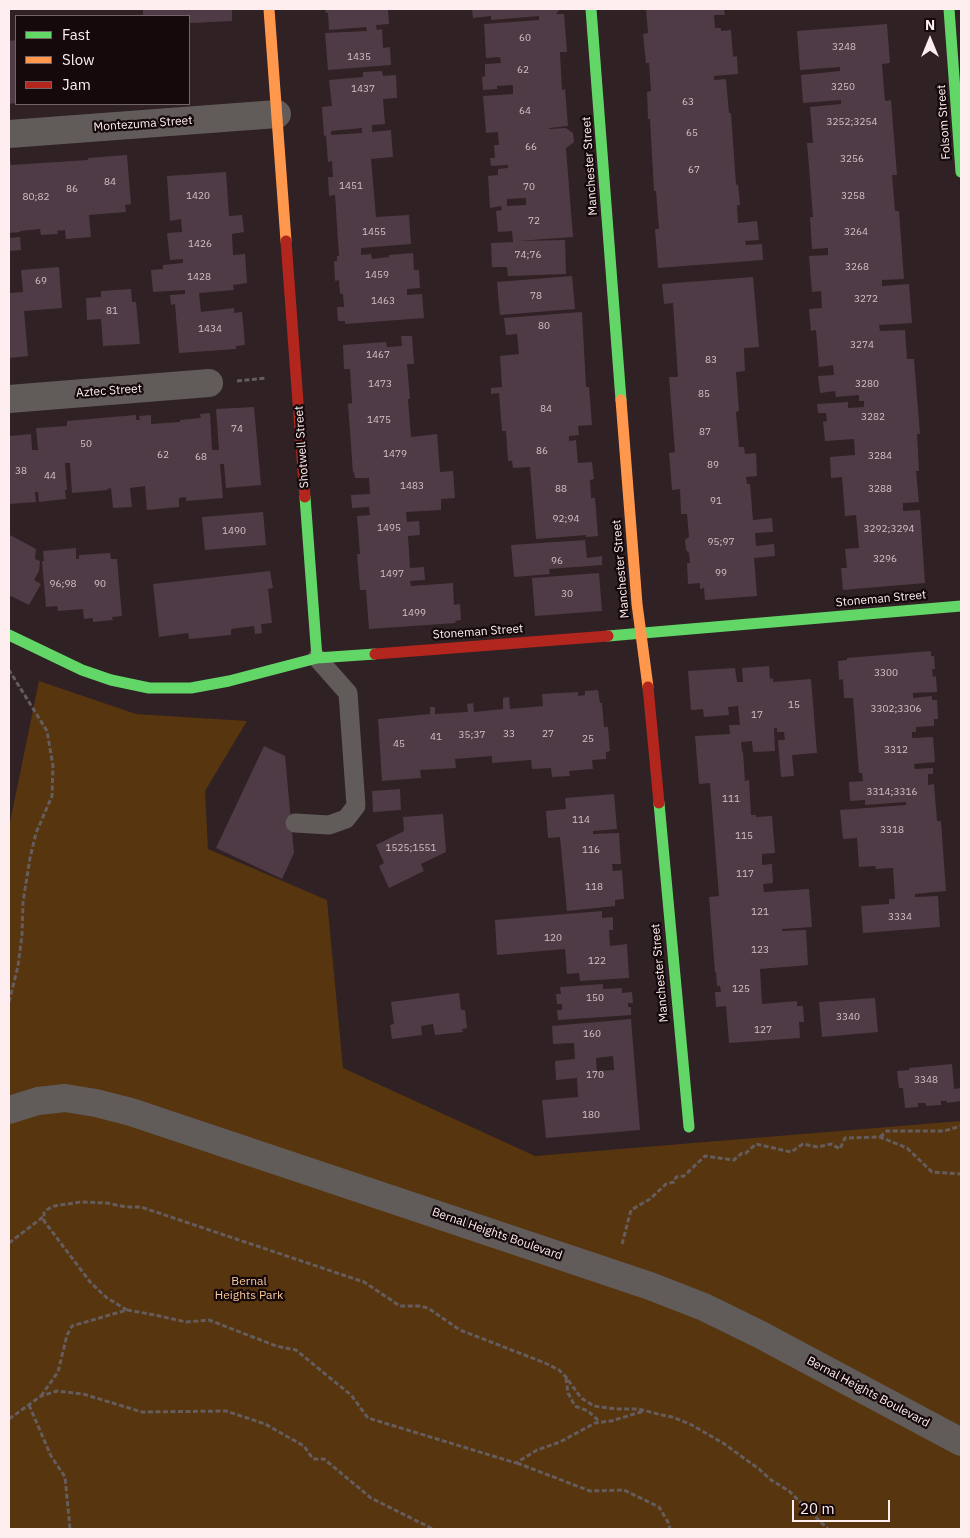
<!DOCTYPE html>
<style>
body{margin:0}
#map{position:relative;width:970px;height:1538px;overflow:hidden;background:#302124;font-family:"IBM Plex Sans",sans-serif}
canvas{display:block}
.frame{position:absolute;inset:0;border:10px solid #feeef0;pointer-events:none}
.legend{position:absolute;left:15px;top:15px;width:175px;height:90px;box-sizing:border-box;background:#15090b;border:1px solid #726567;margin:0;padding:6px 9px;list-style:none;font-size:15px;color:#feeef0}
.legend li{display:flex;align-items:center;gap:10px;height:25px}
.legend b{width:25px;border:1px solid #726567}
.north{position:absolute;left:905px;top:15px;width:50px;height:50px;-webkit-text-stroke:4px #15090b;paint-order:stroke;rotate:0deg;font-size:14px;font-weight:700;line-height:20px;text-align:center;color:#feeef0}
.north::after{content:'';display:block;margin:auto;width:18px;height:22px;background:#feeef0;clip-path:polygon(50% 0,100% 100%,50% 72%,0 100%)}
.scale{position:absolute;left:792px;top:1500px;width:98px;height:22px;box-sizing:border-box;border:2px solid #feeef0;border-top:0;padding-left:6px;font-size:15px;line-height:18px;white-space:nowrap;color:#feeef0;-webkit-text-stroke:4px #15090b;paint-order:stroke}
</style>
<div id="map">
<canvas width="970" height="1538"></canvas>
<div class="frame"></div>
<ul class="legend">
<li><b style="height:6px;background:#63d668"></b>Fast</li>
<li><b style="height:6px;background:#ff974d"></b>Slow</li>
<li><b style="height:6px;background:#b3261e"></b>Jam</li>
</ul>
<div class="north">N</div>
<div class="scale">20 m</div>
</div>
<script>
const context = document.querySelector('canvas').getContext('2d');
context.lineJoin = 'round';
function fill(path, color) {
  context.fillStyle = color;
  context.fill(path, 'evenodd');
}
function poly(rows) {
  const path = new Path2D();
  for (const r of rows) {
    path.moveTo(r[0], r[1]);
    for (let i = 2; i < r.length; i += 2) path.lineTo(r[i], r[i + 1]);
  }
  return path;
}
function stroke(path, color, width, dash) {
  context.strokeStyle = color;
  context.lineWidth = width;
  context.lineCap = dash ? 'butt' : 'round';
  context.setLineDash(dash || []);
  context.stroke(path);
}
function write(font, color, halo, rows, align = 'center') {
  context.font = font + ' "IBM Plex Sans",sans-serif';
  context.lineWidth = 4.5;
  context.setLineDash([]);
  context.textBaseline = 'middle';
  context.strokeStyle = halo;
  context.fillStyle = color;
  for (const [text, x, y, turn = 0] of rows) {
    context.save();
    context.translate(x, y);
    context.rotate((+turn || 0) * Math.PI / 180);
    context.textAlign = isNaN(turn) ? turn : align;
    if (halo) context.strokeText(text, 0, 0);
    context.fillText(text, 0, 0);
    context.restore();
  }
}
const green = poly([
 [39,681,136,714,247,721,205,791,208,849,327,900,343,1068,535,1156,961,1121,961,1529,9,1529,9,827]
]);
const building = poly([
 [143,9,232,9,232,21,189,23,189,16,143,16],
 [325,9,388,9,389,24,376,25,377,30,382,29,383,48,390,47,391,65,328,70,325,33,367,31,366,27,329,30,328,13,326,13],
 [472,9,560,9,556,14,564,14,567,52,560,52,562,90,565,89,568,126,549,128,549,129,566,128,573,133,574,142,566,148,573,237,518,241,565,240,566,274,508,276,507,267,492,267,491,243,513,242,512,231,498,232,496,211,502,210,501,206,490,208,488,176,498,175,498,169,508,168,508,165,491,166,490,158,495,158,494,145,499,145,498,132,486,133,483,96,513,94,513,85,497,86,497,89,483,90,482,77,485,76,485,64,501,63,500,57,486,58,484,24,539,20,539,16,491,20,491,16,473,18],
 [526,198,526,205,507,206,507,199],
 [646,9,724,9,725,15,714,15,715,28,721,28,721,31,731,30,733,57,737,56,738,74,714,76,714,80,726,79,729,113,731,113,736,185,738,184,740,205,737,205,738,223,757,221,759,240,745,241,746,245,762,244,763,260,658,268,655,229,659,229,656,191,654,191,650,119,648,119,647,92,651,91,649,63,646,63,643,34,648,33],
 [887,24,890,63,882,64,885,101,891,100,897,175,892,175,895,211,899,211,904,279,882,280,882,286,909,284,912,323,879,325,880,331,905,330,907,359,914,359,920,434,917,434,919,471,916,471,919,502,903,503,903,511,920,510,925,583,843,590,841,568,847,568,845,549,859,548,856,515,845,516,842,477,831,478,830,457,855,455,854,439,825,441,823,422,827,421,826,413,818,413,817,404,848,402,848,408,864,407,864,401,859,401,859,395,836,397,835,391,820,393,818,376,834,375,833,365,819,367,816,330,811,331,809,309,822,308,821,291,812,292,809,256,828,255,828,248,812,249,810,217,813,217,807,143,813,143,810,107,841,104,841,100,803,103,801,75,840,71,840,67,800,70,797,31],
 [16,40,16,103,9,104,9,41],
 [382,71,383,76,396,75,397,98,383,99,385,124,372,125,372,132,391,130,393,157,371,159,376,217,409,215,411,244,361,248,361,255,371,254,372,259,389,257,389,255,413,253,414,270,419,270,420,288,407,289,407,295,422,294,424,318,345,324,345,321,338,321,337,307,344,307,343,294,340,294,339,280,335,281,334,261,337,261,337,256,339,256,335,195,329,196,328,177,333,177,332,161,328,162,326,135,324,136,322,107,332,106,329,80,363,77,363,72],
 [362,128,362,133,331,135,331,131],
 [127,155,131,204,125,205,126,212,89,215,91,237,66,239,65,230,57,231,58,234,41,235,40,229,20,231,20,232,9,233,9,161,10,161,11,165,88,160,88,158],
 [226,172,229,216,242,215,244,232,232,234,233,255,245,254,247,283,233,285,234,290,199,293,201,312,234,308,234,313,242,312,245,345,236,346,236,349,179,353,175,304,171,305,170,295,185,294,185,290,153,292,151,270,163,269,163,265,183,263,183,259,170,260,167,233,182,232,181,219,170,221,167,176],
 [20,237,21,250,9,251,9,238],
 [59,267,62,308,24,311,28,356,9,358,9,293,23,292,21,270],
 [572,276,575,309,500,315,497,282],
 [753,277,759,347,744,348,745,371,736,372,739,411,736,412,739,447,744,447,745,454,756,453,757,476,746,477,747,484,750,484,753,520,772,518,773,532,755,533,756,546,774,544,775,556,754,558,757,596,705,600,704,588,700,589,700,583,688,584,687,563,690,563,689,553,686,550,685,540,689,537,687,514,681,514,680,489,672,490,669,453,675,452,669,377,678,377,673,303,664,304,662,284],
 [131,289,132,302,136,302,140,344,103,346,101,319,87,320,86,298,101,297,101,291],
 [582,312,586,387,589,387,592,425,578,426,579,435,569,436,569,441,576,440,578,463,592,462,594,479,590,480,591,498,595,498,598,536,586,537,586,535,536,539,530,467,513,468,512,461,508,461,506,431,502,431,499,393,491,394,491,388,502,387,500,356,519,354,517,334,506,335,504,318],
 [401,336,412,336,414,364,407,364,410,399,408,399,411,437,437,434,440,472,453,471,455,498,441,499,441,510,406,512,407,522,419,521,420,535,408,536,410,568,424,567,425,580,410,581,411,586,453,583,454,605,460,604,461,620,455,621,456,623,369,629,366,590,360,590,357,554,360,554,357,516,370,515,369,507,352,508,351,495,370,494,369,478,355,478,354,472,353,473,348,404,352,403,350,369,344,369,343,345,386,342,387,347,402,346],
 [254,407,261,485,226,488,224,464,220,464,223,498,186,501,186,497,179,498,179,507,147,510,145,486,130,488,132,507,113,508,111,488,107,489,108,490,72,493,70,463,65,463,67,490,65,490,66,499,39,502,38,492,35,492,36,502,9,504,9,436,31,434,32,450,38,450,36,428,67,426,67,421,136,415,136,420,140,420,139,416,151,415,151,424,180,422,180,420,201,418,200,414,210,413,212,450,219,450,216,409],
 [263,512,266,545,205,550,202,517],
 [10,535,36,549,35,559,40,561,39,571,34,580,41,584,29,605,9,595],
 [585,540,587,558,602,556,602,565,549,569,550,574,514,577,511,545],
 [76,548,76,559,79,559,79,555,110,553,111,559,117,559,122,616,112,617,113,620,93,622,93,618,84,619,83,609,58,611,57,606,46,607,42,561,44,561,43,551],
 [270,571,273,588,268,589,272,623,261,624,262,633,255,634,254,626,231,629,231,635,189,639,188,633,159,637,153,584],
 [599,573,602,611,535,616,532,578],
 [931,651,931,656,934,656,935,669,932,669,933,677,936,676,937,692,913,693,913,698,932,696,932,700,937,700,938,719,934,719,934,726,916,727,916,732,912,732,912,738,933,737,935,762,914,764,915,769,933,768,933,774,928,774,928,785,934,784,937,821,941,821,946,891,915,894,915,897,938,896,940,927,863,933,861,906,889,904,889,899,895,899,893,868,876,869,875,866,859,867,857,838,843,839,840,810,906,805,906,802,865,805,865,800,850,801,849,782,863,781,862,773,859,773,853,698,844,698,843,679,839,680,838,661,847,660,847,658],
 [769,666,770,679,773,678,773,682,811,679,817,753,792,755,794,776,781,777,778,740,785,740,784,732,777,732,777,728,774,728,775,751,753,752,752,741,741,742,742,752,743,751,745,781,749,780,751,815,756,815,756,817,772,816,775,853,762,854,762,865,772,864,773,883,763,884,764,892,809,889,812,927,782,929,782,931,806,930,808,965,760,969,762,1004,797,1001,797,1006,803,1006,804,1022,799,1022,800,1038,729,1043,726,1006,716,1007,715,992,721,992,720,986,717,986,716,972,715,972,709,897,719,896,710,783,699,784,695,736,730,734,729,725,740,725,738,706,728,707,729,715,704,717,703,709,691,710,688,671,735,668,737,682,743,682,742,668],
 [598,690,600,703,602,703,604,727,608,727,610,751,606,752,606,759,592,760,593,769,569,771,570,776,552,777,551,768,532,769,531,760,492,763,492,756,455,759,456,768,420,770,421,778,382,781,378,719,430,714,430,707,435,707,435,714,468,712,467,704,473,703,474,712,503,709,503,698,509,697,510,709,543,706,542,694,578,692,578,696,585,695,585,691],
 [264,746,285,756,294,853,282,879,216,848],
 [400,789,401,810,373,812,372,791],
 [614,794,617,829,593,831,593,834,619,833,621,864,612,864,613,871,622,870,624,899,615,900,615,906,567,911,560,837,548,838,546,811,566,809,565,798],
 [443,814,446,852,421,864,424,871,389,888,379,866,384,863,376,845,404,831,403,817],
 [602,911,602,918,613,917,613,930,609,930,610,946,627,944,629,978,580,981,579,973,567,974,565,949,497,955,495,920],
 [603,984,603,989,622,988,622,993,632,992,633,1003,628,1003,628,1007,631,1007,631,1015,558,1020,557,1010,562,1010,562,1004,557,1004,556,994,561,994,560,987],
 [459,993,461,1010,465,1010,467,1028,462,1029,463,1032,435,1035,433,1024,421,1026,422,1035,392,1039,390,1025,394,1024,391,1002],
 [875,998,878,1032,822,1037,819,1002],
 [631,1019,640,1130,546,1138,542,1100,578,1097,577,1078,556,1080,555,1061,575,1059,574,1043,553,1044,552,1026],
 [613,1056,614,1070,597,1071,596,1058],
 [952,1064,954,1089,961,1088,961,1101,947,1103,947,1101,941,1101,941,1105,926,1106,926,1103,918,1103,918,1107,905,1108,903,1088,899,1088,897,1071,909,1070,909,1068]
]);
const path = poly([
 [237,381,266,378],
 [9,1002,18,966,22,935,23,902,30,858,36,833,52,796,53,766,47,731,9,670],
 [880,1137,887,1131,944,1131,961,1126],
 [9,1243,43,1217],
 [622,1244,631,1210,650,1199,666,1184,674,1182,676,1177,684,1176,705,1156,734,1160,742,1153,746,1153,756,1144,791,1152,803,1144,818,1147,831,1144,840,1149,845,1138,880,1137,907,1148,932,1172,961,1174],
 [127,1310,155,1315,186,1322,209,1320,276,1346,296,1350,351,1395,368,1418,516,1463,537,1450,560,1442,595,1423,611,1421,644,1411],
 [566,1378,568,1393,575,1406,588,1411,599,1421],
 [41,1396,58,1372,67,1335,72,1326,127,1310,107,1298,91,1283,44,1221,44,1213,48,1209,54,1206,81,1202,107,1203,126,1207,141,1207,358,1280,364,1282,400,1306,419,1306,428,1308,460,1330,545,1363,559,1370,566,1377,581,1398,594,1406,616,1409,638,1409,662,1415,672,1417,690,1424,723,1443,759,1469,771,1480,789,1491,828,1529],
 [29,1405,51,1456,65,1477,70,1529],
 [9,1419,41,1396,57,1391,83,1394,142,1412,226,1411,265,1424,304,1446,313,1459,324,1459,371,1498,433,1529],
 [517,1463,590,1491,624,1490,659,1507,668,1522,670,1529]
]);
const lane = poly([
 [295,823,329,825,346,819,356,806,348,693,317,658]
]);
const street = poly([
 [9,134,277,114],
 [9,399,209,383],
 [9,1110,38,1101,65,1098,96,1103,131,1112,650,1286,704,1307,761,1335,961,1442]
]);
const fast = poly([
 [591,9,621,400],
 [949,9,961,172],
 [305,497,317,658],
 [9,635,82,670,111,680,149,688,191,688,229,681,317,658,375,654],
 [608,636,961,606],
 [659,803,689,1127]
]);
const slow = poly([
 [269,9,286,241],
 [621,400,637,604,648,687]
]);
const jam = poly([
 [286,241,305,497],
 [375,654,608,636],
 [648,687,659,803]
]);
const numberNames = [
 ["60",525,38],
 ["3248",844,47],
 ["1435",359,57],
 ["62",523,70],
 ["3250",843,87],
 ["1437",363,89],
 ["63",688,102],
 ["64",525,111],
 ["3252;3254",852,122],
 ["65",692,133],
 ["66",531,147],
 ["3256",852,159],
 ["67",694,170],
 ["84",110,182],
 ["1451",351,186],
 ["70",529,187],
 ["86",72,189],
 ["1420",198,196],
 ["3258",853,196],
 ["80;82",36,197],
 ["72",534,221],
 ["1455",374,232],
 ["3264",856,232],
 ["1426",200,244],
 ["74;76",528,255],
 ["3268",857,267],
 ["1459",377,275],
 ["1428",199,277],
 ["69",41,281],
 ["78",536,296],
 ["3272",866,299],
 ["1463",383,301],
 ["81",112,311],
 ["80",544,326],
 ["1434",210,329],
 ["3274",862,345],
 ["1467",378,355],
 ["83",711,360],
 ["1473",380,384],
 ["3280",867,384],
 ["85",704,394],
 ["84",546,409],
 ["3282",873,417],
 ["1475",379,420],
 ["74",237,429],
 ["87",705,432],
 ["50",86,444],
 ["86",542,451],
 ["1479",395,454],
 ["62",163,455],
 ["3284",880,456],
 ["68",201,457],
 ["89",713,465],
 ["38",21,471],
 ["44",50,476],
 ["1483",412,486],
 ["88",561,489],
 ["3288",880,489],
 ["91",716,501],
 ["92;94",566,519],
 ["1495",389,528],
 ["3292;3294",889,529],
 ["1490",234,531],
 ["95;97",721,542],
 ["3296",885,559],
 ["96",557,561],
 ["99",721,573],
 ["1497",392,574],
 ["96;98",63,584],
 ["90",100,584],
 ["30",567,594],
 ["1499",414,613],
 ["3300",886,673],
 ["15",794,705],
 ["3302;3306",896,709],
 ["17",757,715],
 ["33",509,734],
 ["27",548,734],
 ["35;37",472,735],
 ["41",436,737],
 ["25",588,739],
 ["45",399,744],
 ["3312",896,750],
 ["3314;3316",892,792],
 ["111",731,799],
 ["114",581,820],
 ["3318",892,830],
 ["115",744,836],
 ["1525;1551",411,848],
 ["116",591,850],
 ["117",745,874],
 ["118",594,887],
 ["121",760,912],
 ["3334",900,917],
 ["120",553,938],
 ["123",760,950],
 ["122",597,961],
 ["125",741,989],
 ["150",595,998],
 ["3340",848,1017],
 ["127",763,1030],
 ["160",592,1034],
 ["170",595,1075],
 ["3348",926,1080],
 ["180",591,1115]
];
const streetNames = [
 ["Folsom Street",944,122,-94],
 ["Montezuma Street",143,124,-4],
 ["Manchester Street",590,166,-94],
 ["Aztec Street",109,391,-4],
 ["Shotwell Street",302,447,-94],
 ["Manchester Street",621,569,-95],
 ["Stoneman Street",881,599,-5],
 ["Stoneman Street",478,632,-4],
 ["Manchester Street",660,973,-95],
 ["Bernal Heights Boulevard",497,1234,19],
 ["Bernal Heights Boulevard",868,1392,28]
];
const parkNames = [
 ["Bernal",249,1282],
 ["Heights Park",249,1296]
];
fill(green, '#57350e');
fill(building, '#4f3b45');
stroke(path, '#645c5d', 3, [5, 2.5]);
stroke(lane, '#615b5a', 19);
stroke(street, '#615b5a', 28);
stroke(fast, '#63d668', 11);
stroke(slow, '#ff974d', 11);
stroke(jam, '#b3261e', 11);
write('10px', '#d2c1c5', null, numberNames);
write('12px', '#feeef0', '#15090b', streetNames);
write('12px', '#f8c899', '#15090b', parkNames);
</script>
